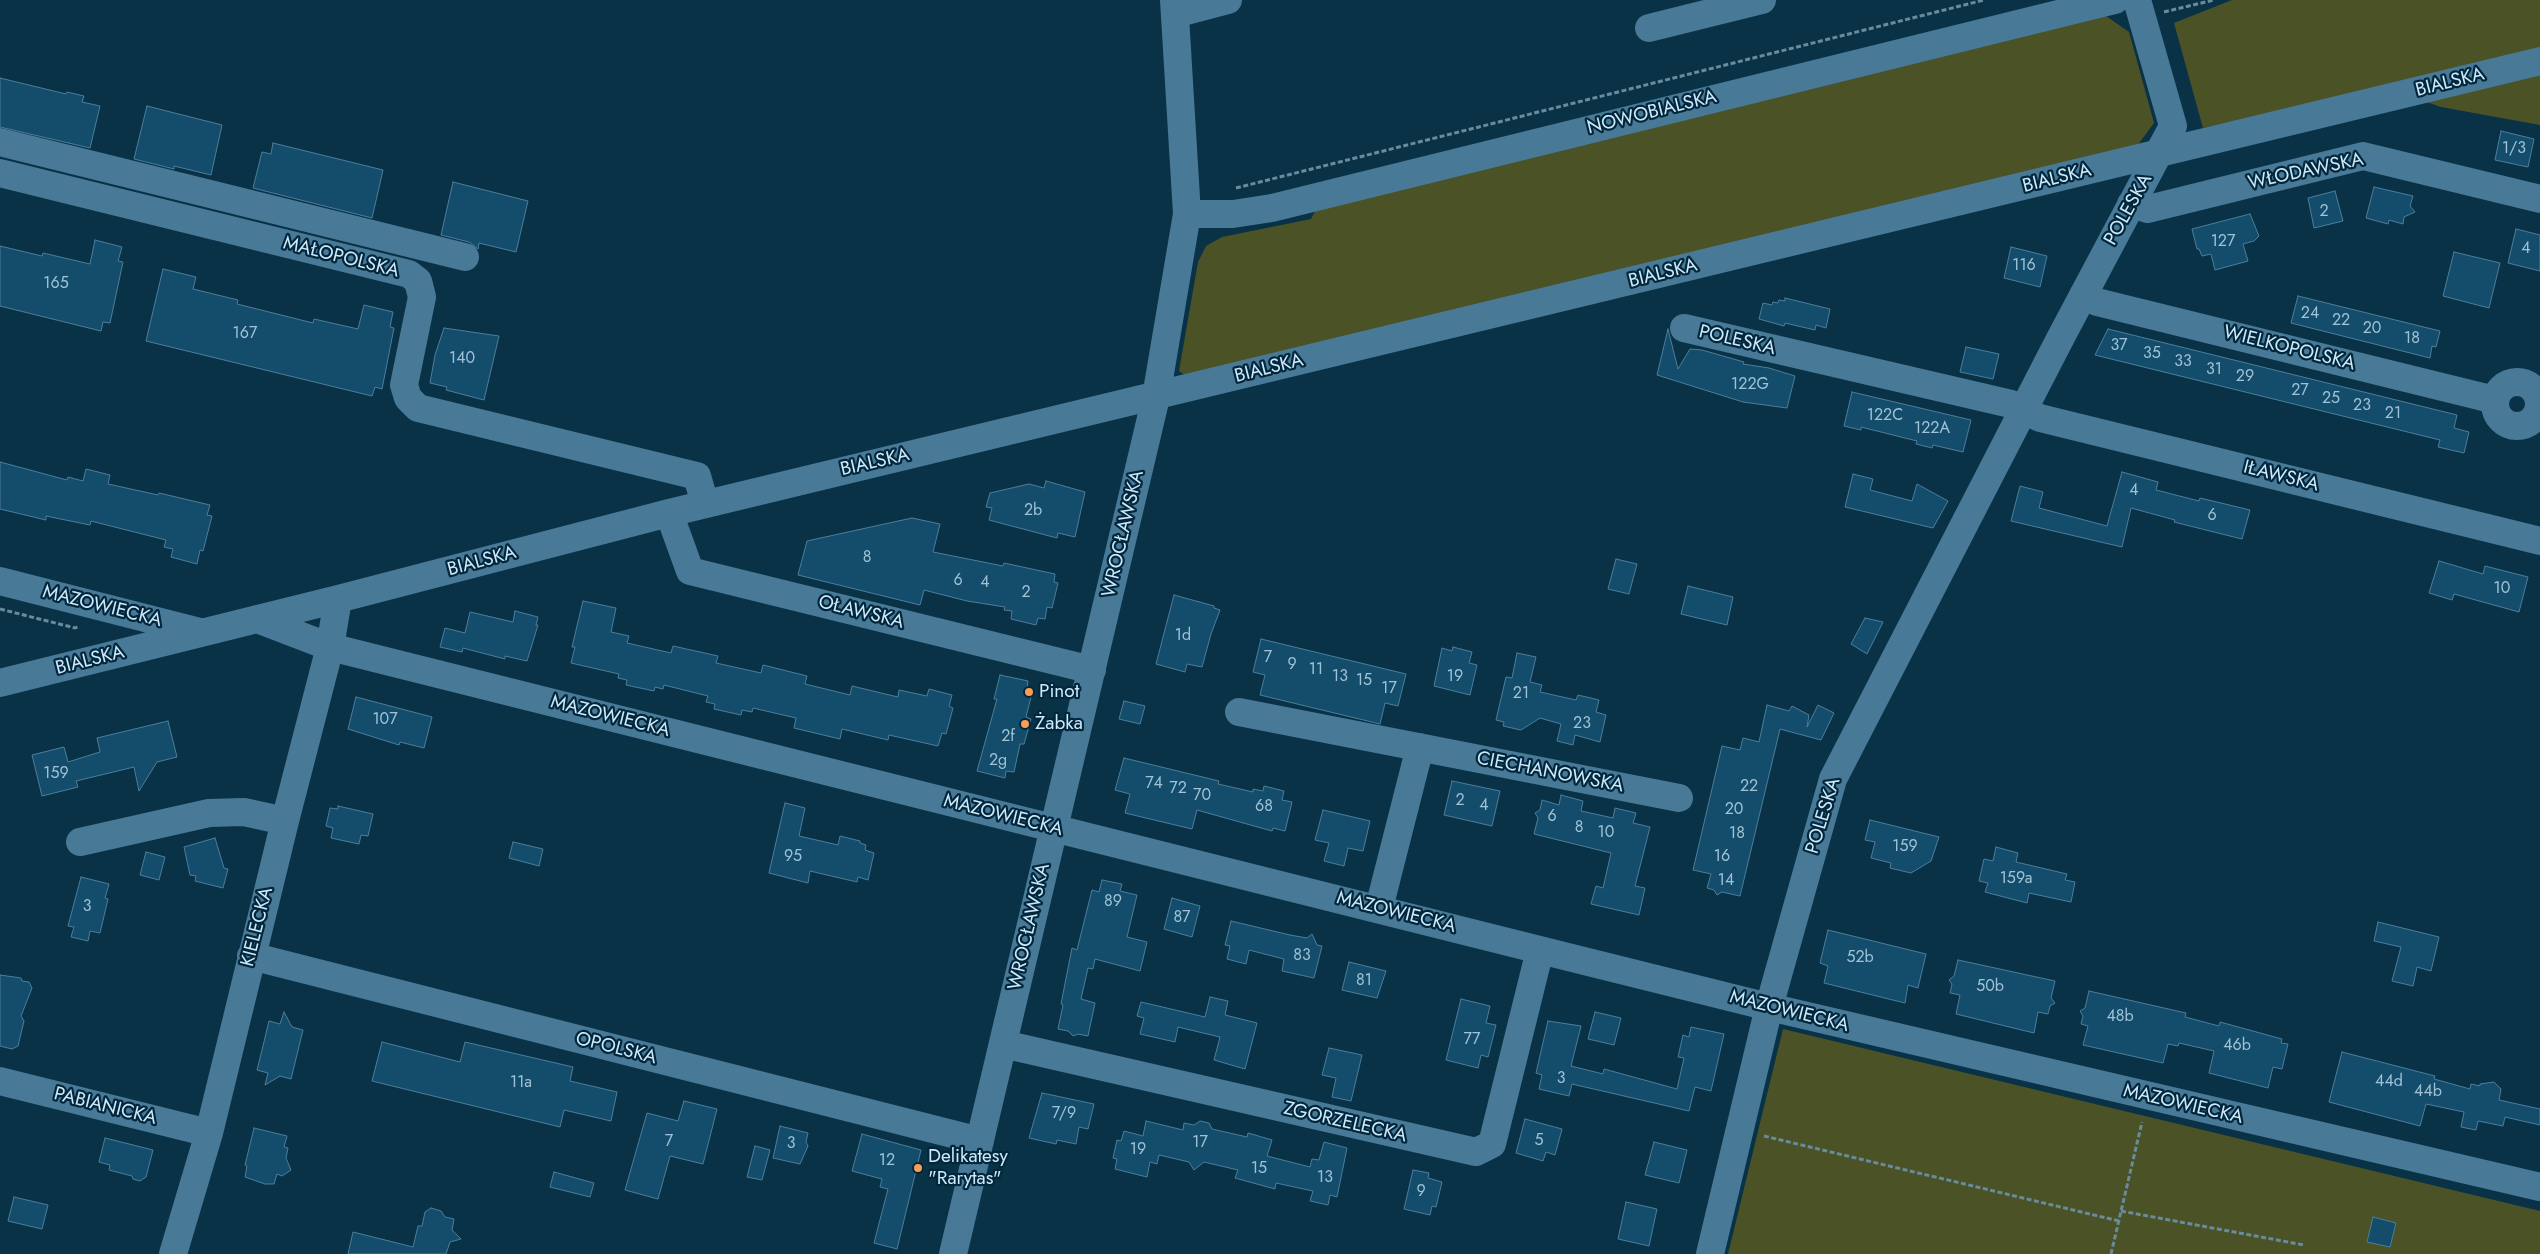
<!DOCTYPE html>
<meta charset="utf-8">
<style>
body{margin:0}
canvas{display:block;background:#093247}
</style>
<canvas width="2540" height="1254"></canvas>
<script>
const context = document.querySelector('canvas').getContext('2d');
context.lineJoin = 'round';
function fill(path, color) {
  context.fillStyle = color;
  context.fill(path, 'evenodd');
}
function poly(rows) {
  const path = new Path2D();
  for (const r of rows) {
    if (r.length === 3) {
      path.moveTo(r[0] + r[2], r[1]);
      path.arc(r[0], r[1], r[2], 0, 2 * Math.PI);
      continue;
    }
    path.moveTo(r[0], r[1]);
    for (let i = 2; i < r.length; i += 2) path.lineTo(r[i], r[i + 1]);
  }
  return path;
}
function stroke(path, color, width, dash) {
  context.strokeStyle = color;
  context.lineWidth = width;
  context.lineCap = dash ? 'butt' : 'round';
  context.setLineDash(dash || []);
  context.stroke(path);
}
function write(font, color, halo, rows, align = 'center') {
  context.font = font + ' Jost,sans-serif';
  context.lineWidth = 4.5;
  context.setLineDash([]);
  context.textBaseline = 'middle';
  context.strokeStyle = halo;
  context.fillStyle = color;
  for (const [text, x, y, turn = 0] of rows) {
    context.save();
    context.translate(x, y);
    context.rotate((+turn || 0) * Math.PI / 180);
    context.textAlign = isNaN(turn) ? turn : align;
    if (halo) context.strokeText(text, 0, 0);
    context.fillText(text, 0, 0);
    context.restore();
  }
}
const green = poly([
 [2232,0,2540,0,2540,125,2441,107,2386,88,2203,128,2174,23],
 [2106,16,2129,32,2154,123,2137,146,1189,378,1179,371,1198,262,1206,246,1222,237,1311,219,1315,211],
 [1783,1029,2540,1211,2540,1254,1728,1254]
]);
const building = poly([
 [0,78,66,94,67,92,84,96,82,102,100,106,90,148,0,127,0,78],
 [147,106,222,125,211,175,174,166,174,169,134,159,147,106],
 [2501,131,2534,139,2528,167,2495,160,2501,131],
 [273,143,383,170,372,218,253,188,262,152,271,154,273,143],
 [453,182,528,201,516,252,479,243,478,249,469,242,441,235,453,182],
 [2374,187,2413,196,2410,206,2415,212,2404,217,2403,224,2389,220,2388,224,2366,218,2374,187],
 [2335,191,2343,221,2314,228,2308,198,2335,191],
 [2250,214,2259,236,2254,241,2243,244,2248,261,2215,270,2211,254,2202,256,2199,249,2197,249,2192,229,2250,214],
 [2516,229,2540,235,2540,271,2508,263,2516,229],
 [95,240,122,247,118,261,123,262,110,323,103,322,101,331,0,306,0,246,42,256,43,253,90,264,95,240],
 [2011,247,2047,256,2040,287,2004,278,2011,247],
 [2454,252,2500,263,2489,308,2443,296,2454,252],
 [163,269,196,277,193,289,238,300,237,304,313,323,314,319,358,329,364,305,393,312,390,327,394,328,382,389,375,387,372,396,146,341,163,269],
 [2298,296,2440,331,2436,347,2432,346,2430,358,2291,323,2298,296],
 [1785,298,1830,309,1826,328,1816,325,1815,330,1785,323,1784,326,1759,319,1763,303,1772,305,1773,302,1778,303,1779,300,1785,301,1785,298],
 [444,328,499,336,484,400,446,390,447,387,430,383,435,355,444,328],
 [1668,329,1678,369,1690,349,1702,350,1744,362,1743,364,1769,368,1795,376,1787,408,1743,402,1657,375,1668,329],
 [2108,329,2457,415,2454,428,2469,432,2464,453,2438,447,2440,440,2095,355,2108,329],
 [1966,347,1999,354,1993,379,1960,372,1966,347],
 [1852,392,1971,420,1963,452,1933,445,1932,448,1916,444,1917,441,1861,427,1861,430,1844,426,1852,392],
 [0,462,67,480,68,477,83,481,86,469,110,475,108,484,158,495,159,493,210,505,207,515,212,516,203,551,200,550,197,564,171,557,173,549,164,547,166,540,91,521,90,525,46,516,46,520,0,509,0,462],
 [2122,472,2158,482,2156,490,2199,501,2200,498,2250,510,2242,539,2174,522,2175,520,2131,508,2122,547,2011,521,2020,486,2043,492,2039,508,2107,526,2122,472],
 [1853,474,1873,479,1870,490,1912,501,1917,484,1948,501,1933,528,1845,507,1853,474],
 [1046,481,1085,492,1075,537,1058,533,1057,538,989,520,992,508,986,507,990,493,1029,484,1044,488,1046,481],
 [912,518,940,524,933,552,1003,566,1004,563,1055,574,1054,582,1058,583,1052,608,1047,607,1045,619,1038,618,1036,625,1011,619,1012,611,1004,610,1005,607,967,601,924,590,920,605,798,575,807,541,912,518],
 [1616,559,1637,564,1629,594,1608,589,1616,559],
 [2439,561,2483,574,2485,566,2528,577,2519,612,2454,594,2452,600,2429,593,2439,561],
 [1688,586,1733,597,1727,625,1681,614,1688,586],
 [1174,595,1214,606,1214,608,1220,610,1211,634,1202,667,1187,664,1185,672,1156,664,1174,595],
 [583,601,616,608,611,632,629,636,627,643,671,653,673,646,718,656,716,663,761,673,763,665,807,676,805,684,850,695,852,686,898,697,899,690,927,696,929,689,952,695,949,706,953,708,946,734,942,733,938,746,889,735,888,740,842,729,840,739,794,728,796,718,753,708,752,712,742,710,741,715,714,709,715,704,706,702,708,696,664,685,663,689,655,687,654,691,626,685,627,680,618,678,619,674,571,663,575,647,572,647,583,601],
 [515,611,538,617,536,625,538,625,527,661,505,656,505,659,463,648,462,652,440,647,445,628,465,633,470,612,513,622,515,611],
 [1865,618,1883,622,1867,654,1851,644,1865,618],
 [1261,639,1406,674,1398,706,1385,703,1380,724,1260,695,1265,675,1253,672,1261,639],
 [1453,647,1472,652,1469,663,1477,665,1470,695,1434,686,1442,648,1452,651,1453,647],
 [1517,653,1536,657,1530,682,1542,685,1540,692,1576,700,1578,695,1599,700,1596,712,1606,715,1600,742,1575,735,1573,745,1557,741,1561,724,1540,718,1521,730,1503,726,1504,722,1496,720,1506,677,1512,678,1517,653],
 [1000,675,1028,681,1027,688,1033,689,1026,717,1031,719,1024,744,1020,744,1014,772,1006,771,1005,778,977,771,997,699,994,699,1000,675],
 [356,697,432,717,424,748,400,742,399,745,348,729,356,697],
 [1124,701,1145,706,1140,724,1119,719,1124,701],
 [1767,705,1789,711,1792,706,1809,715,1807,727,1818,705,1834,713,1821,740,1780,729,1740,896,1722,892,1717,895,1714,890,1707,888,1711,874,1693,870,1722,746,1740,750,1743,738,1759,742,1767,705],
 [168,721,177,757,157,762,139,791,134,767,76,781,78,787,42,796,32,755,64,747,68,762,100,752,97,738,168,721],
 [1124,758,1219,781,1218,784,1253,792,1253,789,1263,791,1264,786,1284,791,1282,800,1292,802,1285,831,1273,828,1272,831,1197,810,1192,829,1125,813,1130,794,1115,790,1124,758],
 [1452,781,1500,791,1492,826,1444,815,1452,781],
 [1561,795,1583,801,1581,811,1613,818,1615,808,1636,813,1633,823,1650,827,1635,886,1645,888,1639,915,1591,904,1596,886,1603,888,1611,853,1534,834,1538,818,1535,813,1540,810,1542,800,1559,805,1561,795],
 [785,803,805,808,799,836,838,845,840,836,860,841,860,843,866,845,865,850,874,853,868,880,858,877,857,882,810,871,808,883,769,873,785,803],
 [338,806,373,814,368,836,361,835,359,844,331,838,333,828,326,826,330,808,338,809,338,806],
 [1323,810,1370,821,1363,851,1348,848,1344,866,1324,861,1329,843,1315,840,1323,810],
 [1870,820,1939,837,1931,861,1911,873,1890,868,1891,863,1871,858,1875,842,1865,840,1870,820],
 [215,838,224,868,228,869,223,888,195,881,196,876,190,875,184,847,215,838],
 [513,842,543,849,539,866,509,858,513,842],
 [1996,847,2018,853,2016,862,2067,874,2065,880,2075,882,2071,902,2029,893,2027,903,1985,892,1988,883,1979,881,1984,859,1993,861,1996,847],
 [146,852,165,857,159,880,140,875,146,852],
 [81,877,109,884,105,898,108,899,100,933,90,931,88,941,71,937,74,927,68,926,81,877],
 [1102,880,1122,884,1120,891,1137,895,1127,937,1147,942,1140,971,1095,959,1093,969,1088,968,1081,999,1095,1003,1088,1036,1078,1034,1073,1036,1068,1031,1058,1029,1063,1005,1061,1004,1072,948,1077,950,1092,890,1099,892,1102,880],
 [1172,898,1200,906,1192,937,1164,929,1172,898],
 [1231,921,1290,935,1307,938,1312,934,1317,945,1322,946,1314,978,1282,971,1284,959,1249,950,1246,964,1227,959,1230,946,1225,945,1231,921],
 [2378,922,2439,937,2431,971,2417,967,2413,986,2392,981,2401,947,2374,941,2378,922],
 [1828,930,1926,954,1918,988,1908,985,1905,1003,1824,983,1828,966,1820,963,1828,930],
 [1958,960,2055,981,2051,998,2055,1003,2050,1006,2048,1014,2038,1012,2034,1033,1956,1014,1960,995,1950,993,1952,984,1949,980,1954,976,1958,960],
 [1349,962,1386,971,1377,998,1342,990,1349,962],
 [0,975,21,978,22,981,29,982,32,988,21,1016,24,1021,18,1046,12,1049,0,1046,0,975],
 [2089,991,2186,1013,2185,1017,2219,1026,2220,1022,2282,1039,2281,1043,2288,1044,2282,1069,2273,1067,2268,1088,2209,1073,2214,1051,2179,1043,2178,1046,2168,1044,2163,1063,2083,1045,2088,1026,2081,1024,2083,1016,2080,1011,2085,1008,2089,991],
 [1210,997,1228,1001,1225,1015,1257,1023,1245,1069,1214,1060,1220,1037,1178,1027,1175,1042,1140,1034,1144,1018,1137,1016,1141,1002,1205,1017,1210,997],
 [1461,999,1490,1006,1486,1023,1496,1025,1488,1057,1481,1055,1478,1068,1446,1060,1461,999],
 [284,1012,292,1027,303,1030,291,1079,280,1076,265,1085,268,1073,257,1070,263,1046,269,1021,280,1024,284,1012],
 [1595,1012,1621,1018,1614,1045,1588,1039,1595,1012],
 [1548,1021,1581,1026,1571,1066,1603,1074,1604,1069,1677,1089,1684,1058,1678,1057,1683,1035,1689,1037,1691,1027,1724,1034,1711,1091,1695,1087,1689,1111,1572,1084,1569,1096,1539,1089,1542,1075,1536,1073,1548,1021],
 [382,1042,460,1062,465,1042,573,1067,570,1081,617,1092,611,1121,564,1110,560,1127,372,1081,382,1042],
 [1329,1048,1362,1055,1351,1101,1332,1097,1336,1078,1322,1075,1329,1048],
 [2342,1052,2435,1076,2434,1079,2470,1089,2471,1084,2480,1086,2480,1084,2494,1082,2501,1089,2499,1100,2540,1109,2540,1125,2505,1117,2503,1126,2478,1121,2476,1130,2461,1127,2464,1112,2426,1104,2420,1126,2329,1102,2342,1052],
 [1042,1093,1094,1104,1088,1129,1079,1127,1076,1144,1057,1140,1056,1144,1029,1138,1042,1093],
 [684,1101,717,1109,703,1164,670,1156,658,1199,625,1190,647,1113,678,1121,684,1101],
 [1525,1119,1562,1129,1555,1155,1546,1152,1543,1161,1516,1153,1525,1119],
 [1146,1121,1183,1130,1184,1123,1194,1125,1200,1121,1209,1123,1212,1129,1247,1137,1248,1133,1272,1140,1267,1156,1310,1167,1312,1159,1319,1160,1324,1142,1347,1148,1337,1197,1330,1195,1328,1205,1310,1201,1313,1191,1276,1183,1275,1189,1235,1178,1238,1170,1204,1162,1194,1170,1189,1162,1159,1155,1157,1164,1150,1162,1147,1177,1115,1169,1117,1159,1113,1158,1117,1140,1121,1141,1124,1131,1143,1136,1146,1121],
 [780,1126,808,1133,806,1142,808,1146,800,1164,773,1158,780,1126],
 [254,1128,287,1136,284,1147,288,1148,286,1158,291,1170,282,1176,277,1174,274,1184,265,1184,245,1177,247,1166,245,1165,254,1128],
 [862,1134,921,1150,897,1249,874,1243,888,1189,880,1187,882,1179,852,1171,862,1134],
 [105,1138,153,1150,146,1177,140,1181,133,1179,132,1176,109,1170,110,1165,99,1162,105,1138],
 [1654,1142,1687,1150,1679,1183,1645,1175,1654,1142],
 [755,1146,770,1150,762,1180,747,1177,755,1146],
 [1413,1170,1429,1173,1428,1178,1442,1182,1436,1207,1432,1206,1430,1215,1404,1209,1413,1170],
 [554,1172,594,1183,590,1197,550,1187,554,1172],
 [14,1197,48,1205,42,1229,8,1221,14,1197],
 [1626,1202,1657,1209,1649,1246,1618,1239,1626,1202],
 [431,1208,441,1211,445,1217,454,1219,452,1230,461,1239,450,1242,446,1254,348,1254,353,1232,413,1247,418,1226,422,1226,425,1212,431,1208],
 [2373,1217,2396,1223,2390,1247,2367,1242,2373,1217]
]);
const path = poly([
 [2164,12,2214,0],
 [1236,188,1984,0],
 [0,609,75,628,79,626],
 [1764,1136,2119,1221],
 [2121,1211,2304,1245],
 [2111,1254,2142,1122]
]);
const minor = poly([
 [1175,14,1228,0],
 [1649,28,1762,0],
 [0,142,465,257],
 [0,173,409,274,418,281,422,297,404,385,408,398,418,408,697,476,705,504],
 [2131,204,2148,209,2363,156,2540,199],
 [1187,214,1233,214,1272,208,2115,0],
 [2083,295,2097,302,2495,400],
 [1684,328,2011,404,2040,418,2540,541],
 [2517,404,22],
 [669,513,690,571,1092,670],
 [0,581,200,632],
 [257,619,330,647,1540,950,1769,1007,2540,1187],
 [0,683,338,599,669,513,2540,61],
 [1239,712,1679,798],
 [80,842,209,813,244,812,285,821],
 [1379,908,1420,747],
 [251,956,980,1141],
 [1003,1044,1476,1152,1492,1144,1540,950],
 [0,1081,209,1133],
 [173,1254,209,1133,285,821,330,647,338,599],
 [953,1254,1156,397,1187,214,1174,0],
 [1710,1254,1769,1007,1833,779,2061,337,2173,126,2137,0]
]);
const markers = [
 [1029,692,5,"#fc9d53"],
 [1025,724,5,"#fc9d53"],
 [918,1168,5,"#fc9d53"]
];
const numberNames = [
 ["1/3",2514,149],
 ["2",2324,212],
 ["127",2223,242],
 ["4",2526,249],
 ["116",2024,266],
 ["165",56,284],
 ["24",2310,314],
 ["22",2341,321],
 ["20",2372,329],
 ["167",245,334],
 ["18",2412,339],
 ["37",2119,346],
 ["35",2152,354],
 ["140",462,359],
 ["33",2183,362],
 ["31",2214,370],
 ["29",2245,377],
 ["122G",1750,385],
 ["27",2300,391],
 ["25",2331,399],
 ["23",2362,406],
 ["21",2393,414],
 ["122C",1885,416],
 ["122A",1932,429],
 ["4",2134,491],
 ["2b",1033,511],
 ["6",2212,516],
 ["8",867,558],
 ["6",958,581],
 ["4",985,583],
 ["10",2502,589],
 ["2",1026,593],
 ["1d",1183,636],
 ["7",1268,658],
 ["9",1292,665],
 ["11",1316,670],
 ["13",1340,677],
 ["19",1455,677],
 ["15",1364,681],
 ["17",1389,689],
 ["21",1521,694],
 ["107",385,720],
 ["23",1582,724],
 ["2f",1008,737],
 ["2g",998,761],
 ["159",56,774],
 ["74",1154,784],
 ["22",1749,787],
 ["72",1178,789],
 ["70",1202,796],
 ["2",1460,801],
 ["4",1484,806],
 ["68",1264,807],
 ["20",1734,810],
 ["6",1552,817],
 ["8",1579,828],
 ["10",1606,833],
 ["18",1737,834],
 ["159",1905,847],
 ["95",793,857],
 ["16",1722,857],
 ["159a",2016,879],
 ["14",1726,881],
 ["89",1113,902],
 ["3",87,907],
 ["87",1182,918],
 ["83",1302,956],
 ["52b",1860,958],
 ["81",1364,981],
 ["50b",1990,987],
 ["48b",2120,1017],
 ["77",1472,1040],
 ["46b",2237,1046],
 ["3",1561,1079],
 ["44d",2389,1082],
 ["11a",521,1083],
 ["44b",2428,1092],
 ["7/9",1064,1114],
 ["5",1539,1141],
 ["7",669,1142],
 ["17",1200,1143],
 ["3",791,1144],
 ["19",1138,1150],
 ["12",887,1161],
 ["15",1259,1169],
 ["13",1325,1178],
 ["9",1421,1192]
];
const streetNames = [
 ["BIALSKA",2450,83,-14],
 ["NOWOBIALSKA",1652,113,-14],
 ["WŁODAWSKA",2306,172,-12],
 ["BIALSKA",2057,179,-14],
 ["POLESKA",2129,210,-61],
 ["MAŁOPOLSKA",341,258,14],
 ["BIALSKA",1663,274,-14],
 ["POLESKA",1737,341,13],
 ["WIELKOPOLSKA",2289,349,14],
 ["BIALSKA",1269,369,-14],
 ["BIALSKA",875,463,-13],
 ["IŁAWSKA",2281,477,14],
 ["WROCŁAWSKA",1124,534,-77],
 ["BIALSKA",482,562,-15],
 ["MAZOWIECKA",102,607,14],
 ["OŁAWSKA",861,613,14],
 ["BIALSKA",90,661,-14],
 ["MAZOWIECKA",610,717,14],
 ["CIECHANOWSKA",1550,773,11],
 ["MAZOWIECKA",1003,816,14],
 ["POLESKA",1824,816,-73],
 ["MAZOWIECKA",1396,913,14],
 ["KIELECKA",258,927,-76],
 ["WROCŁAWSKA",1030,927,-77],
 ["MAZOWIECKA",1789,1012,14],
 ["OPOLSKA",616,1049,14],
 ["MAZOWIECKA",2183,1105,13],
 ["PABIANICKA",105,1107,14],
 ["ZGORZELECKA",1345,1123,13]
];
const poiNames = [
 ["Pinot",1039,692],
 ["Żabka",1035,724],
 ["Delikatesy",928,1157],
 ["\"Rarytas\"",928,1179]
];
fill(green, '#4b5226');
fill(building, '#134d6b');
stroke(building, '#4c7e9c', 1);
stroke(path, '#698b9e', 3, [5, 2.5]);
stroke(minor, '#487a98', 28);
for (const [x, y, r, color] of markers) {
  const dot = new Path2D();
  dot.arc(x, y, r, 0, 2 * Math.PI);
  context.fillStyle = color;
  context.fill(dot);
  stroke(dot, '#00273c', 2);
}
write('16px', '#a0c2d6', null, numberNames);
write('19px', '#cfe9fa', '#00273c', streetNames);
write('19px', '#cfe9fa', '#00273c', poiNames, 'left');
</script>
